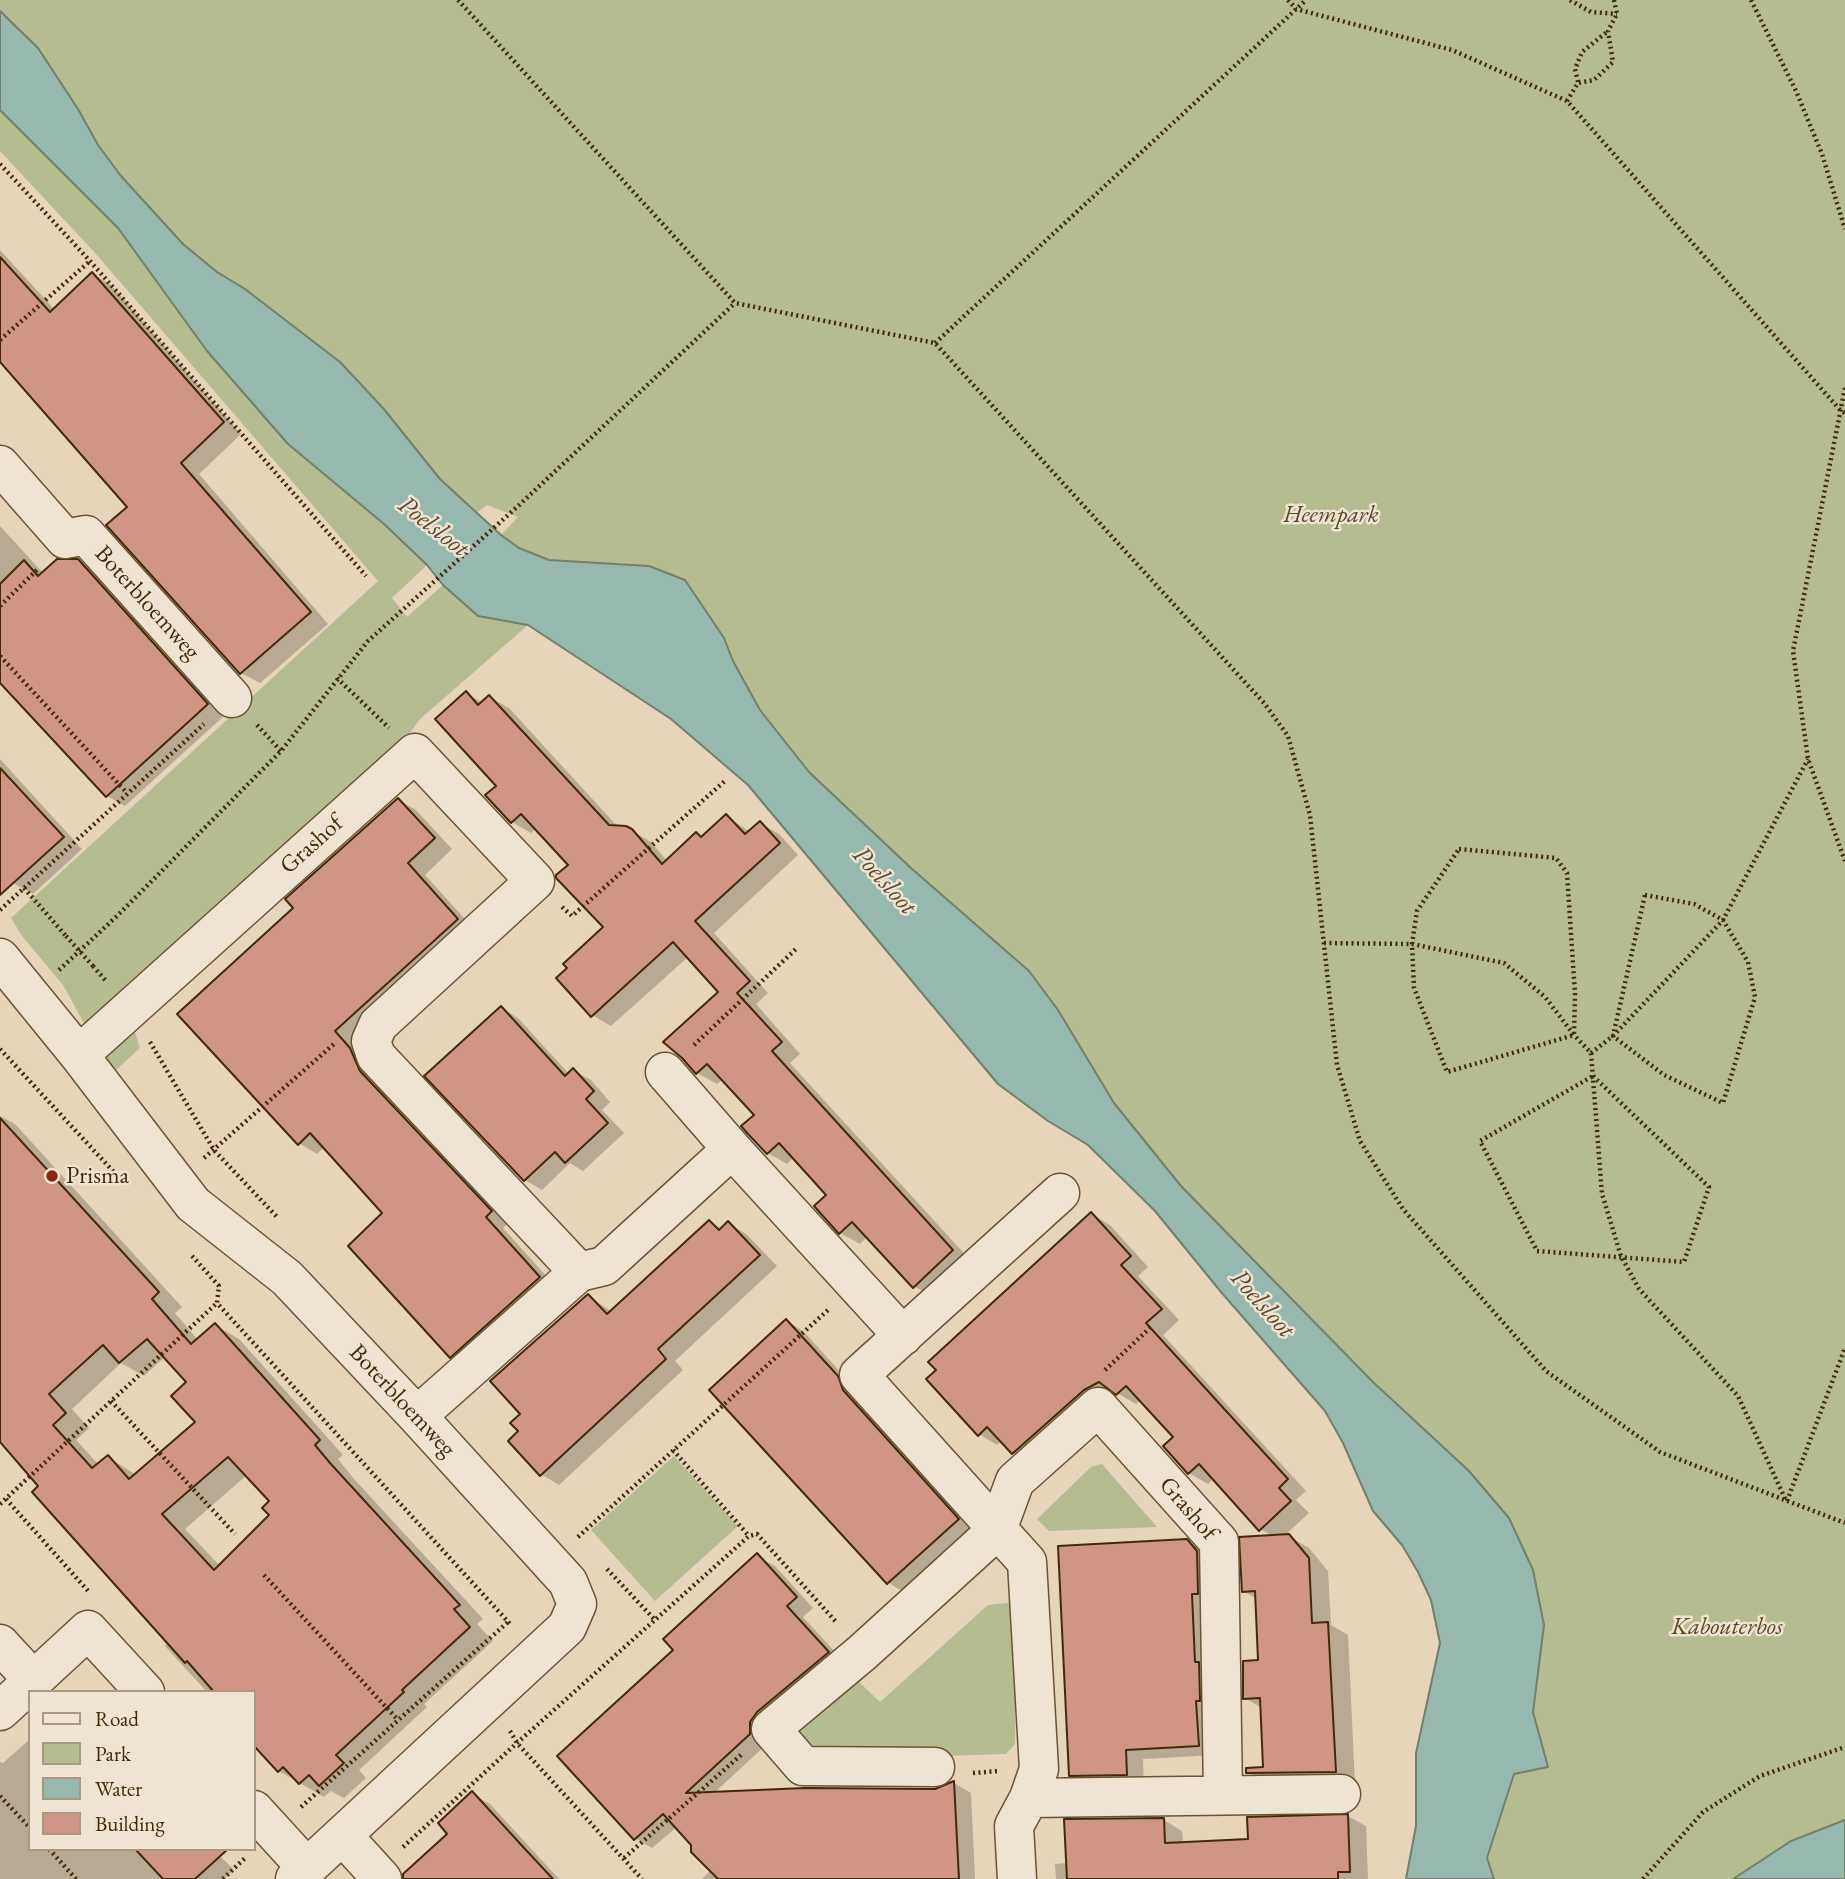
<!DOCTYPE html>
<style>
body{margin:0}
#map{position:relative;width:1845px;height:1879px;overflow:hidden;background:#e6d4bb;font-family:"EB Garamond",serif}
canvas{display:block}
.legend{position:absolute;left:28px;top:1690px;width:228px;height:161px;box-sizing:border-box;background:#efe3d3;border:2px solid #aa9982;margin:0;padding:9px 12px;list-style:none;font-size:21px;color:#422a09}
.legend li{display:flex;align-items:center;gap:14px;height:35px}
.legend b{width:35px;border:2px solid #aa9982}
</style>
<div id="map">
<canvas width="1845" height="1879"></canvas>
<ul class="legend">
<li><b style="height:9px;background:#efe3d3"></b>Road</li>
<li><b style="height:19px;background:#b5bd90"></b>Park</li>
<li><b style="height:19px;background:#96b8ae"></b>Water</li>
<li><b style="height:19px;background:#d19586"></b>Building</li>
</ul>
</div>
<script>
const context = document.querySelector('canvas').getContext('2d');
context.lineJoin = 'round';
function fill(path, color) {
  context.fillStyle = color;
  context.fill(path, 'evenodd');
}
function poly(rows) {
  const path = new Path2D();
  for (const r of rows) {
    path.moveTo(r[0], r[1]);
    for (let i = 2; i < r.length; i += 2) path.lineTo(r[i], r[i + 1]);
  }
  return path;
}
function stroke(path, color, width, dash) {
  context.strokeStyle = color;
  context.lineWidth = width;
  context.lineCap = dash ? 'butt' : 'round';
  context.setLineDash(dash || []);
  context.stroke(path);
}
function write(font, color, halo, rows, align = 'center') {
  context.font = font + ' "EB Garamond",serif';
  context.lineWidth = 5;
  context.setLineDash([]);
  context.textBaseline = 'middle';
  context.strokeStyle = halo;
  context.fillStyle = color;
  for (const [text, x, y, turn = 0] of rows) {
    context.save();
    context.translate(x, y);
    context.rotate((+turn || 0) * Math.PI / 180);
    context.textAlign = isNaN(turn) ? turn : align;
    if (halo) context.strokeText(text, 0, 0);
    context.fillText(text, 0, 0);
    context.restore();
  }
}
const green = poly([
 [0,0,1845,0,1845,1879,1480,1879,1514,1774,1541,1741,1533,1712,1544,1625,1509,1518,1469,1471,1373,1382,1181,1186,1114,1103,1058,1010,809,772,760,710,733,661,724,638,639,565,549,560,519,548,501,535,518,517,487,505,478,512,440,479,383,408,340,362,245,289,217,272,183,244,121,176,98,145,87,126,0,22],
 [0,110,118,228,207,351,240,386,427,565,392,598,407,617,443,585,478,616,528,625,420,719,399,748,124,998,140,1048,115,1071,101,1054,63,985,22,936,11,918,378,581,96,254,0,151],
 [674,1456,738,1526,655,1601,591,1530],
 [1102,1464,1157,1527,1049,1531,1037,1519,1091,1467],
 [1016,1602,1015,1744,1006,1754,826,1760,800,1732,858,1681,880,1702,988,1605]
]);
const water = poly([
 [0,11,38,48,78,109,98,145,121,176,183,244,217,272,245,289,340,362,383,408,440,479,501,535,519,548,549,560,649,566,685,580,724,638,733,661,760,710,809,772,911,868,1029,971,1058,1010,1114,1103,1181,1186,1373,1382,1469,1471,1509,1518,1533,1570,1544,1625,1533,1712,1548,1767,1514,1774,1487,1858,1494,1879,1406,1879,1416,1826,1416,1753,1440,1643,1431,1600,1418,1572,1402,1545,1373,1511,1343,1443,1325,1411,1221,1292,1155,1211,1088,1145,1048,1121,998,1084,748,785,671,719,528,625,478,616,443,585,427,565,384,524,288,444,207,351,118,228,0,110,0,11],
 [1845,1820,1845,1879,1733,1879,1791,1841,1845,1820]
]);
const shadow = poly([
 [0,250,55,310,93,274,111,285,241,434,199,474,328,624,260,683,241,673,129,507,0,359],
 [0,526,44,574,77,561,96,571,225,715,125,806,107,796,0,678],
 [466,693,483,703,489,697,509,708,618,827,626,827,651,842,667,861,696,834,703,838,726,816,750,832,760,823,779,834,798,855,714,933,768,993,756,1004,800,1054,790,1063,972,1262,933,1297,914,1286,867,1237,860,1244,840,1233,828,1195,794,1157,787,1164,768,1153,756,1115,723,1079,717,1084,697,1073,683,1056,721,992,688,957,611,1026,592,1015,606,927,571,865,537,828,531,833,512,822],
 [0,759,82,849,33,894,13,883,0,869],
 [398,800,416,810,452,849,425,875,475,930,352,1042,509,1222,503,1228,557,1288,469,1367,451,1356,385,1213,324,1147,317,1154,299,1143,295,908],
 [501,1008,518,1018,569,1074,573,1070,591,1080,610,1102,602,1110,624,1133,583,1171,570,1163,542,1190,525,1180],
 [0,1116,15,1124,182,1307,175,1313,198,1340,215,1325,239,1339,343,1455,338,1459,354,1479,483,1619,477,1624,493,1641,424,1704,427,1707,359,1770,366,1778,344,1798,331,1791,324,1797,279,1771,254,1743,254,1692,207,1692,165,1646,169,1642,41,1486,0,1441],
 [165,1357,189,1382,197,1422,136,1475,108,1457,99,1465,76,1440,89,1428,72,1409,121,1363,144,1376],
 [247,1475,271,1501,271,1515,220,1566,185,1529],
 [1091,1214,1110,1225,1148,1267,1138,1276,1179,1320,1163,1335,1306,1491,1296,1500,1309,1513,1283,1537,1288,1536,1309,1548,1328,1571,1331,1625,1348,1635,1355,1783,1267,1784,1248,1772,1265,1769,1262,1708,1245,1698,1260,1662,1257,1599,1243,1591,1274,1537,1260,1529,1214,1478,1208,1484,1189,1473,1175,1437,1141,1399,1136,1404,1117,1393,1103,1400,1032,1463,1013,1453,1002,1441,997,1445,979,1434],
 [710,1222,722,1229,728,1223,746,1234,777,1266,675,1361,683,1370,559,1485,541,1474,521,1432,522,1414,588,1296,612,1312],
 [787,1321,803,1331,854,1387,974,1529,905,1593,889,1583,711,1390],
 [1187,1541,1205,1552,1215,1755,1143,1759,1144,1784,1088,1785,1071,1775],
 [757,1556,775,1566,813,1608,803,1617,845,1663,767,1744,713,1794,935,1791,954,1783,971,1793,975,1879,702,1879,711,1870,677,1827,652,1848,635,1838,675,1650],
 [30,1739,30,1849,223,1849,218,1854,234,1870,224,1879,0,1879,0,1762,3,1763],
 [472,1794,490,1804,559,1879,405,1879,449,1834],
 [1348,1816,1366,1826,1368,1879,1056,1879,1055,1864,1068,1863,1164,1820,1182,1831,1183,1844,1250,1841]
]);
const building = poly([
 [0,257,50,312,92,272,224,422,181,463,311,612,240,674,106,525,127,507,0,362,0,257],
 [57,559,78,559,208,704,106,797,0,683,0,584,24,560,38,576,57,559],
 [466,691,478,705,489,695,609,825,626,826,632,829,662,864,696,832,701,837,726,814,745,834,760,821,780,843,695,921,750,981,737,993,782,1042,772,1051,953,1250,913,1288,852,1222,839,1234,814,1206,826,1195,779,1143,767,1154,748,1134,741,1126,754,1115,707,1064,696,1074,682,1058,663,1042,718,992,673,942,591,1017,556,978,567,968,563,964,603,927,556,878,556,875,568,865,521,814,511,823,485,795,496,786,435,719,466,691],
 [0,768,64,837,0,895,0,768],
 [398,798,435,838,408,863,458,919,335,1031,350,1048,360,1071,492,1211,486,1217,540,1277,450,1358,348,1246,382,1213,310,1133,298,1145,177,1014,293,908,285,899,398,798],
 [501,1006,565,1076,573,1068,594,1091,586,1099,608,1123,565,1163,555,1152,524,1181,424,1076,501,1006],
 [0,1118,159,1292,152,1299,191,1344,215,1323,320,1440,315,1445,330,1463,460,1605,454,1609,470,1627,402,1690,404,1692,336,1755,344,1763,319,1786,309,1775,299,1784,283,1767,278,1772,254,1746,254,1692,214,1692,187,1661,185,1663,32,1492,38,1486,0,1442,0,1118],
 [147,1339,186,1382,171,1396,195,1422,129,1479,108,1455,92,1468,53,1425,66,1413,49,1394,103,1345,119,1363,147,1339],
 [228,1457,269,1501,262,1508,269,1515,214,1570,162,1514,228,1457],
 [1091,1212,1131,1256,1121,1265,1162,1309,1146,1323,1288,1479,1279,1488,1291,1501,1259,1531,1199,1464,1188,1474,1163,1446,1173,1437,1126,1386,1116,1395,1099,1382,1084,1390,1012,1454,987,1427,978,1436,926,1379,936,1370,928,1362,1091,1212],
 [709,1220,719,1230,728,1221,760,1255,658,1349,666,1359,540,1476,508,1441,518,1431,510,1423,520,1414,490,1381,588,1294,607,1314,709,1220],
 [786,1319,838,1376,843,1390,959,1519,887,1584,709,1390,786,1319],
 [1289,1534,1309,1558,1312,1623,1328,1622,1336,1772,1246,1773,1246,1768,1263,1767,1260,1698,1243,1699,1243,1661,1258,1660,1255,1591,1242,1592,1239,1537,1289,1534],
 [1187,1539,1197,1551,1198,1594,1192,1594,1195,1662,1199,1662,1200,1701,1196,1701,1199,1746,1126,1750,1127,1775,1069,1776,1058,1546,1187,1539],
 [757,1553,797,1597,787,1606,829,1652,757,1712,750,1722,750,1734,686,1793,805,1788,935,1789,954,1781,959,1879,718,1879,691,1852,691,1845,663,1814,634,1840,557,1756,673,1650,663,1639,757,1553],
 [472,1791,525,1849,553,1879,403,1879,403,1874,447,1834,438,1823,472,1791],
 [1348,1814,1350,1872,1338,1872,1338,1879,1067,1879,1064,1819,1164,1818,1165,1843,1248,1839,1247,1817,1348,1814],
 [135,1849,228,1849,195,1879,163,1879,135,1849]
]);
const path = poly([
 [458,0,735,303,935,343,1264,703,1288,736,1310,815,1337,1065,1360,1141,1403,1209,1546,1371,1660,1452,1845,1523],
 [1288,0,1296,9,1452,50,1567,101,1841,411,1845,413],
 [1570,0,1591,12,1617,14],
 [1751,0,1796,91,1822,154,1845,229],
 [1578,82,1575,69,1582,52,1608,31],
 [1567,101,1578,83,1594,80,1613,62,1608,31,1617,14,1614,0],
 [0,164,90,261,366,576],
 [0,340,90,261],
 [935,343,1306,0],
 [1845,388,1793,651,1808,759,1845,861],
 [0,606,39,568],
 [0,656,127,793],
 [337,678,389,728],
 [257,725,281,751],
 [1459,849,1556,858,1567,873,1575,994,1574,1035,1447,1072,1414,988,1412,944,1417,911,1459,849],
 [24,888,66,936],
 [1645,895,1694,904,1723,920,1748,962,1755,997,1723,1103,1664,1075,1613,1036,1645,895],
 [562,907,572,916,726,780],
 [0,910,204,724],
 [1324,943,1412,944,1504,963,1545,997,1574,1035,1591,1053,1602,1194,1621,1256,1639,1289,1738,1396,1786,1501],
 [93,966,106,981],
 [59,970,117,916,281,751,368,641,517,507,735,303],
 [150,1042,214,1150,278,1218],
 [694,1045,797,948],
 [0,1049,124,1183],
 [1591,1053,1613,1036,1723,920,1808,759],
 [1593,1076,1709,1187,1684,1262,1537,1251,1480,1141,1593,1076],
 [204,1158,334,1044],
 [192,1256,219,1286,217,1303,512,1626],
 [1105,1370,1151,1327],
 [111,1401,235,1534],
 [673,1450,749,1536],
 [6,1499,89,1592],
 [1787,1501,1845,1348],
 [0,1504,217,1303],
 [578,1537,828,1310],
 [607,1569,655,1620],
 [264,1575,398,1720],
 [510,1731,517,1743,642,1879],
 [973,1773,999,1771],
 [0,1796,30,1828],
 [301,1807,508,1622],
 [403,1847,517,1743,749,1536,757,1534,837,1623],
 [49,1849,76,1879],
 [624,1858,741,1755],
 [223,1879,245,1858],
 [1643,1879,1703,1812,1760,1776,1845,1747]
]);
const street = poly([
 [0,465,65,539,86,535,232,698],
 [0,958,79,1055,193,1204,287,1278,417,1416,568,1582,577,1604,567,1627,295,1879],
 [79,1055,415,753,535,881,378,1025,371,1041,376,1056,579,1272],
 [665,1072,732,1149,903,1336],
 [417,1416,579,1272,604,1266,732,1149],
 [0,1644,34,1681],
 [0,1711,88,1630,145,1692],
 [935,1767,803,1766,771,1729,863,1652,997,1530,1015,1481,1098,1407,1219,1542,1223,1795],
 [1029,1798,1341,1794],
 [254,1810,307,1868],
 [343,1836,382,1879],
 [1017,1879,1014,1826,1029,1798,1039,1769,1027,1562,859,1375,1060,1193]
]);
const pathBridge = poly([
 [66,936,93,966]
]);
const markers = [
 [52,1176,7,"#8f2418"]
];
const parkNames = [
 ["Heempark",1331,515],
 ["Kabouterbos",1727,1627]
];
const streetNames = [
 ["Boterbloemweg",147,603,48],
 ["Grashof",312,845,-42],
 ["Boterbloemweg",402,1401,47],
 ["Grashof",1188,1509,49]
];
const poiNames = [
 ["Prisma",66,1176]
];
const waterNames = [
 ["Poelsloot",433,527,38],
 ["Poelsloot",884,881,48],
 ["Poelsloot",1262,1304,48]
];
fill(green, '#b5bd90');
fill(water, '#96b8ae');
stroke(water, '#747f6c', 2);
fill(shadow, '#0003');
fill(building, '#d19586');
stroke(building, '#422a09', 2);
stroke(street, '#6b5436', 41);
stroke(path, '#422a09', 4.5, [2, 3.5]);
stroke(street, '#efe3d3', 38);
stroke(pathBridge, '#422a09', 4.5, [2, 3.5]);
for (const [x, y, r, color] of markers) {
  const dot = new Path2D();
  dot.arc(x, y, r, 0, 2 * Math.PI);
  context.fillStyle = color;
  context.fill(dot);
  stroke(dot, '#efe3d3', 2.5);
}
write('italic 24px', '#594724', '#efe3d3', parkNames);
write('24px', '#422a09', '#efe3d3', streetNames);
write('24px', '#422a09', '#efe3d3', poiNames, 'left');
write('italic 26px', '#574e32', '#efe3d3', waterNames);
</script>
